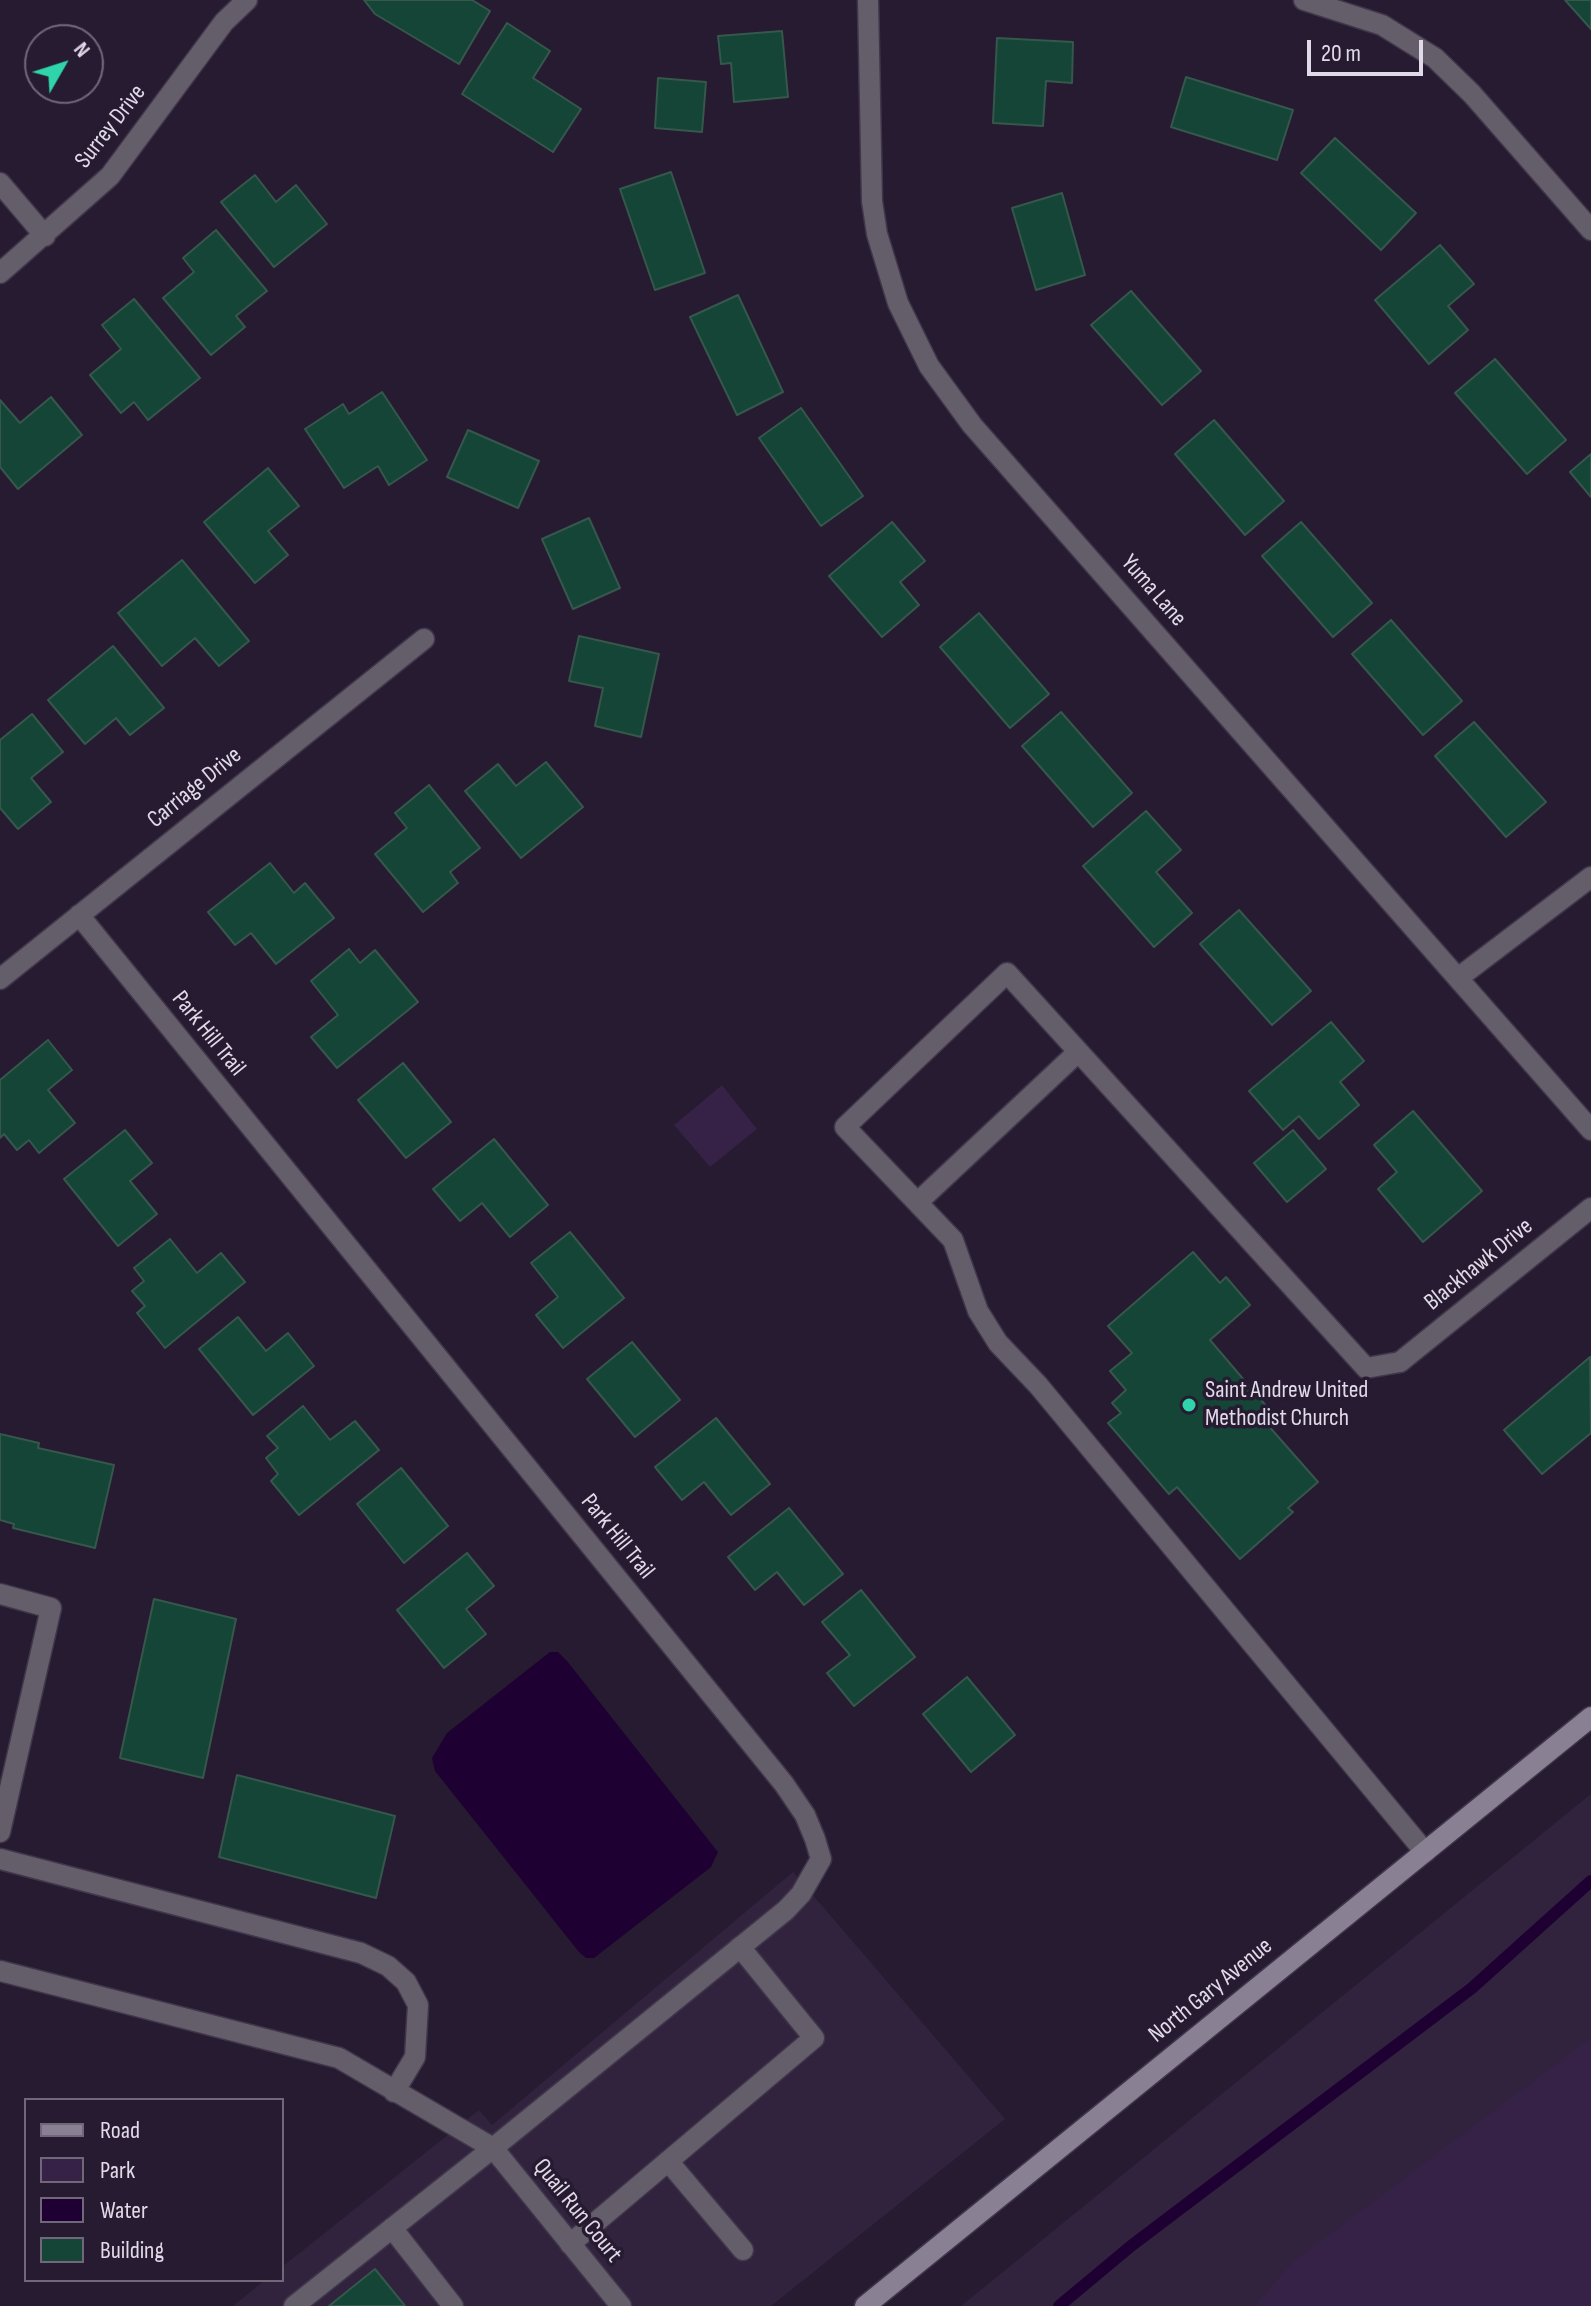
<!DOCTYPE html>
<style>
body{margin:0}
#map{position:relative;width:1591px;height:2306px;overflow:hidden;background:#261b31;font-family:"Sofia Sans Condensed",sans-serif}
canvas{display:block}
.legend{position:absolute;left:24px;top:2098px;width:260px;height:184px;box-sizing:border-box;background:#261b31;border:2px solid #71677b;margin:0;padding:10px 14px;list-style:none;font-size:24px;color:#e1dae9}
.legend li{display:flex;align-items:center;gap:16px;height:40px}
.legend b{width:40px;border:2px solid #71677b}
.north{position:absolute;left:24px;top:24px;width:80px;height:80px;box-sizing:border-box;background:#261b31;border:2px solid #71677b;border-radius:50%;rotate:51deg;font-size:22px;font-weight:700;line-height:32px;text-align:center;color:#e1dae9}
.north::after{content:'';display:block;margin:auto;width:28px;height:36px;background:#30d4aa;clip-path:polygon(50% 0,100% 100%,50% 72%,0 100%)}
.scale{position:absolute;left:1307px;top:40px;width:116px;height:36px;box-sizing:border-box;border:4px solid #e1dae9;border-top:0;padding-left:10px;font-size:24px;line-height:28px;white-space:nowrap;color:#e1dae9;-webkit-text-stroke:6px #261b31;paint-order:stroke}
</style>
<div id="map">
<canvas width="1591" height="2306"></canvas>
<ul class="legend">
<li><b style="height:10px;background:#898093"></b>Road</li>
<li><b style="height:22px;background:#362147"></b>Park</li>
<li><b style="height:22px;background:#1e0032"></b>Water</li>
<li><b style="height:22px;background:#144537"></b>Building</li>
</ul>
<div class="north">N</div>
<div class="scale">20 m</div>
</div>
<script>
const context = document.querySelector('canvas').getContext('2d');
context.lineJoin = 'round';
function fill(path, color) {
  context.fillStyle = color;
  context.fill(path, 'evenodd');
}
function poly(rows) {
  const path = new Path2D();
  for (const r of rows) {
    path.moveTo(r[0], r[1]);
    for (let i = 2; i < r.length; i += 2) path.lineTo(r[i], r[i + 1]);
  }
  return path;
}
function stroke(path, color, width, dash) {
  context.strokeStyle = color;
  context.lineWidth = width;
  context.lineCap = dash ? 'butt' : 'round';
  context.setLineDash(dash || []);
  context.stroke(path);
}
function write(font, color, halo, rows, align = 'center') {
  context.font = font + ' "Sofia Sans Condensed",sans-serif';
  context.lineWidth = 7;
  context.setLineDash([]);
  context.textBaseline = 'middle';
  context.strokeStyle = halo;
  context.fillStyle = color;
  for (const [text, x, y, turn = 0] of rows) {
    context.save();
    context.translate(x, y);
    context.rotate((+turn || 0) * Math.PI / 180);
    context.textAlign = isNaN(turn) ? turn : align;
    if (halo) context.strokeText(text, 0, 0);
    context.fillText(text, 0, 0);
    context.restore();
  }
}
const built = poly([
 [1591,1794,1591,2306,961,2306],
 [793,1872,1005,2119,771,2306,233,2306,265,2280,282,2280,282,2267,479,2110,492,2125]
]);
const green = poly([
 [722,1085,757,1129,710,1167,674,1125],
 [1591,2038,1591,2306,1255,2306,1293,2262]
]);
const water = poly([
 [550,1652,558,1652,567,1661,718,1852,711,1867,594,1958,586,1958,579,1952,435,1771,432,1758,447,1733]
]);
const stream = poly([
 [1059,2306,1131,2246,1472,1988,1591,1881]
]);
const building = poly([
 [364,0,472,0,490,11,459,64,375,14,364,0],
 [1565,0,1591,0,1591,29,1565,0],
 [507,23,550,51,533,78,581,109,553,152,462,94,507,23],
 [782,31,788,97,734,102,731,63,721,64,718,36,782,31],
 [997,38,1073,42,1072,83,1046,81,1043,126,993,123,997,38],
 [1186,77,1293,110,1277,160,1171,127,1186,77],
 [658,78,706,82,702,132,655,128,658,78],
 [1335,138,1416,213,1381,250,1301,173,1335,138],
 [671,172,705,273,655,290,620,189,671,172],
 [255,175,276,202,296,185,327,224,274,267,221,202,255,175],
 [1062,193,1085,275,1036,290,1012,208,1062,193],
 [216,230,267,291,236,316,245,327,211,355,163,298,194,272,183,258,216,230],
 [1440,245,1474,284,1448,306,1468,330,1429,364,1375,300,1440,245],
 [1131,291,1201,371,1162,405,1091,325,1131,291],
 [738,295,783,392,737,415,690,317,738,295],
 [134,299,200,378,148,420,134,402,121,413,90,375,121,349,102,325,134,299],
 [1495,359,1566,440,1527,474,1455,393,1495,359],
 [382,392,427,460,389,485,378,466,344,488,305,429,343,404,349,414,382,392],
 [51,397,82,435,18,489,0,467,0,400,20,423,51,397],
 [801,408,863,496,821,526,759,438,801,408],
 [1214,420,1284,501,1245,535,1175,454,1214,420],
 [468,430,539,461,518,508,447,477,468,430],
 [1591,454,1591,497,1570,472,1591,454],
 [268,468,299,506,268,531,288,555,255,583,204,522,268,468],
 [589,518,620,588,573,609,542,539,589,518],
 [892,522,925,561,900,582,919,605,882,637,829,576,892,522],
 [1301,522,1372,603,1333,637,1262,556,1301,522],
 [182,560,249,641,219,666,195,638,162,666,118,613,182,560],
 [979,613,1049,694,1010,728,940,647,979,613],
 [1391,620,1462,701,1423,735,1352,654,1391,620],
 [579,636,659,654,641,737,595,726,603,688,569,681,579,636],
 [113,646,164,708,130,735,116,718,85,744,48,700,113,646],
 [1061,712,1132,793,1093,827,1022,746,1061,712],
 [32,714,63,752,31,778,51,802,18,829,0,808,0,740,32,714],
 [1474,722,1546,802,1506,837,1435,756,1474,722],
 [546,762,583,807,521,858,465,791,498,764,516,786,546,762],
 [429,785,480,848,450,872,458,883,423,912,375,854,407,828,395,813,429,785],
 [1146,811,1181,850,1156,872,1192,913,1154,947,1083,866,1146,811],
 [270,863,294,893,305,883,334,918,276,964,251,933,235,945,208,912,270,863],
 [1239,910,1311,991,1272,1025,1200,944,1239,910],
 [349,949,360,963,375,950,418,1002,337,1068,311,1037,338,1015,311,981,349,949],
 [1331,1022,1364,1061,1340,1082,1359,1105,1319,1139,1299,1116,1283,1130,1249,1091,1331,1022],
 [48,1040,72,1070,48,1090,75,1123,39,1153,29,1140,17,1150,4,1134,0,1138,0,1080,48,1040],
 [403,1063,451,1122,406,1158,358,1100,403,1063],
 [1413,1111,1482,1191,1423,1242,1378,1189,1397,1172,1374,1145,1413,1111],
 [125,1130,152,1163,130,1181,157,1214,118,1246,64,1179,125,1130],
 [1293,1130,1326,1169,1287,1202,1254,1163,1293,1130],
 [494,1139,548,1205,510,1237,482,1203,460,1221,433,1189,494,1139],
 [570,1232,624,1298,563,1348,536,1315,558,1297,531,1263,570,1232],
 [170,1239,197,1273,221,1253,245,1282,165,1348,137,1313,145,1306,132,1291,144,1281,134,1268,170,1239],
 [1193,1252,1220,1283,1226,1277,1250,1305,1210,1340,1267,1407,1253,1418,1261,1428,1266,1423,1318,1482,1288,1508,1293,1512,1240,1559,1177,1487,1169,1494,1108,1423,1121,1413,1112,1403,1126,1390,1110,1371,1132,1353,1108,1326,1193,1252],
 [238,1317,266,1351,288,1333,314,1366,253,1415,199,1349,238,1317],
 [632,1342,680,1400,635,1437,587,1379,632,1342],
 [1590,1357,1591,1433,1542,1474,1504,1430,1590,1357],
 [303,1406,330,1440,355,1421,379,1450,299,1515,271,1481,278,1474,266,1458,278,1448,267,1436,303,1406],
 [716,1418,770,1484,731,1515,704,1482,682,1500,655,1467,716,1418],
 [0,1434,39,1443,38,1448,114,1465,95,1548,13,1528,14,1524,0,1520,0,1434],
 [401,1468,448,1526,404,1563,357,1504,401,1468],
 [789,1508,843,1574,804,1605,777,1572,755,1590,728,1557,789,1508],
 [467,1553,494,1586,466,1609,486,1634,444,1668,397,1610,467,1553],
 [861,1590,915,1657,854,1706,827,1673,850,1655,822,1622,861,1590],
 [154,1599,236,1619,203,1778,120,1758,154,1599],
 [967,1677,1015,1735,971,1772,923,1714,967,1677],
 [237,1775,395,1816,376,1898,219,1857,237,1775],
 [375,2269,405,2306,329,2306,375,2269]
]);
const lane = poly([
 [1458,978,1591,877],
 [918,1202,1078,1052],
 [1400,1362,1366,1368,1007,973,845,1127,953,1240,978,1311,998,1343,1038,1385,1425,1852],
 [0,1594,51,1608,0,1832],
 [0,1859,361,1953,388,1966,406,1982,418,2005,415,2057,394,2092],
 [0,1971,339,2058,493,2148,294,2306],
 [668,2161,743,2250],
 [392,2228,453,2306],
 [570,2244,814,2038,740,1947]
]);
const street = poly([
 [868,0,872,201,877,234,898,303,929,366,972,425,1591,1130],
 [1304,0,1382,25,1435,58,1472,94,1591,230],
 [0,183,45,236],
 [0,273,110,176,224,22,247,0],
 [79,915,784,1784,805,1815,815,1839,821,1859,801,1894,786,1910,493,2148,621,2306],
 [0,979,424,639],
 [1400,1362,1591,1208]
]);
const secondary = poly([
 [865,2306,1591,1717]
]);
const markers = [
 [1189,1405,8,"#30d4aa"]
];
const streetNames = [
 ["Surrey Drive",111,127,-52],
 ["Yuma Lane",1153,591,49],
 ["Carriage Drive",195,788,-39],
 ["Park Hill Trail",208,1034,51],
 ["Blackhawk Drive",1479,1265,-39],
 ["Park Hill Trail",617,1537,51],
 ["North Gary Avenue",1211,1991,-39],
 ["Quail Run Court",577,2211,51]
];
const poiNames = [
 ["Saint Andrew United",1205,1391],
 ["Methodist Church",1205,1419]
];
fill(built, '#31233e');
fill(green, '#362147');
fill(water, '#1e0032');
stroke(stream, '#1e0032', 12);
fill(building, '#144537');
stroke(building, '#36574b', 2);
stroke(lane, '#40364b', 23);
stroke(street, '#40364b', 23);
stroke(secondary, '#40364b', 23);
stroke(lane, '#635e69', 20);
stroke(street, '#635e69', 20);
stroke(secondary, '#898093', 20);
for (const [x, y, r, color] of markers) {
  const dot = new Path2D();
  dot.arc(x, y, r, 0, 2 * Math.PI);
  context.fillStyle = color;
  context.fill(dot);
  stroke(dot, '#261b31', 3);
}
write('24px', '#e1dae9', '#261b31', streetNames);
write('24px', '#e1dae9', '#261b31', poiNames, 'left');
</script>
